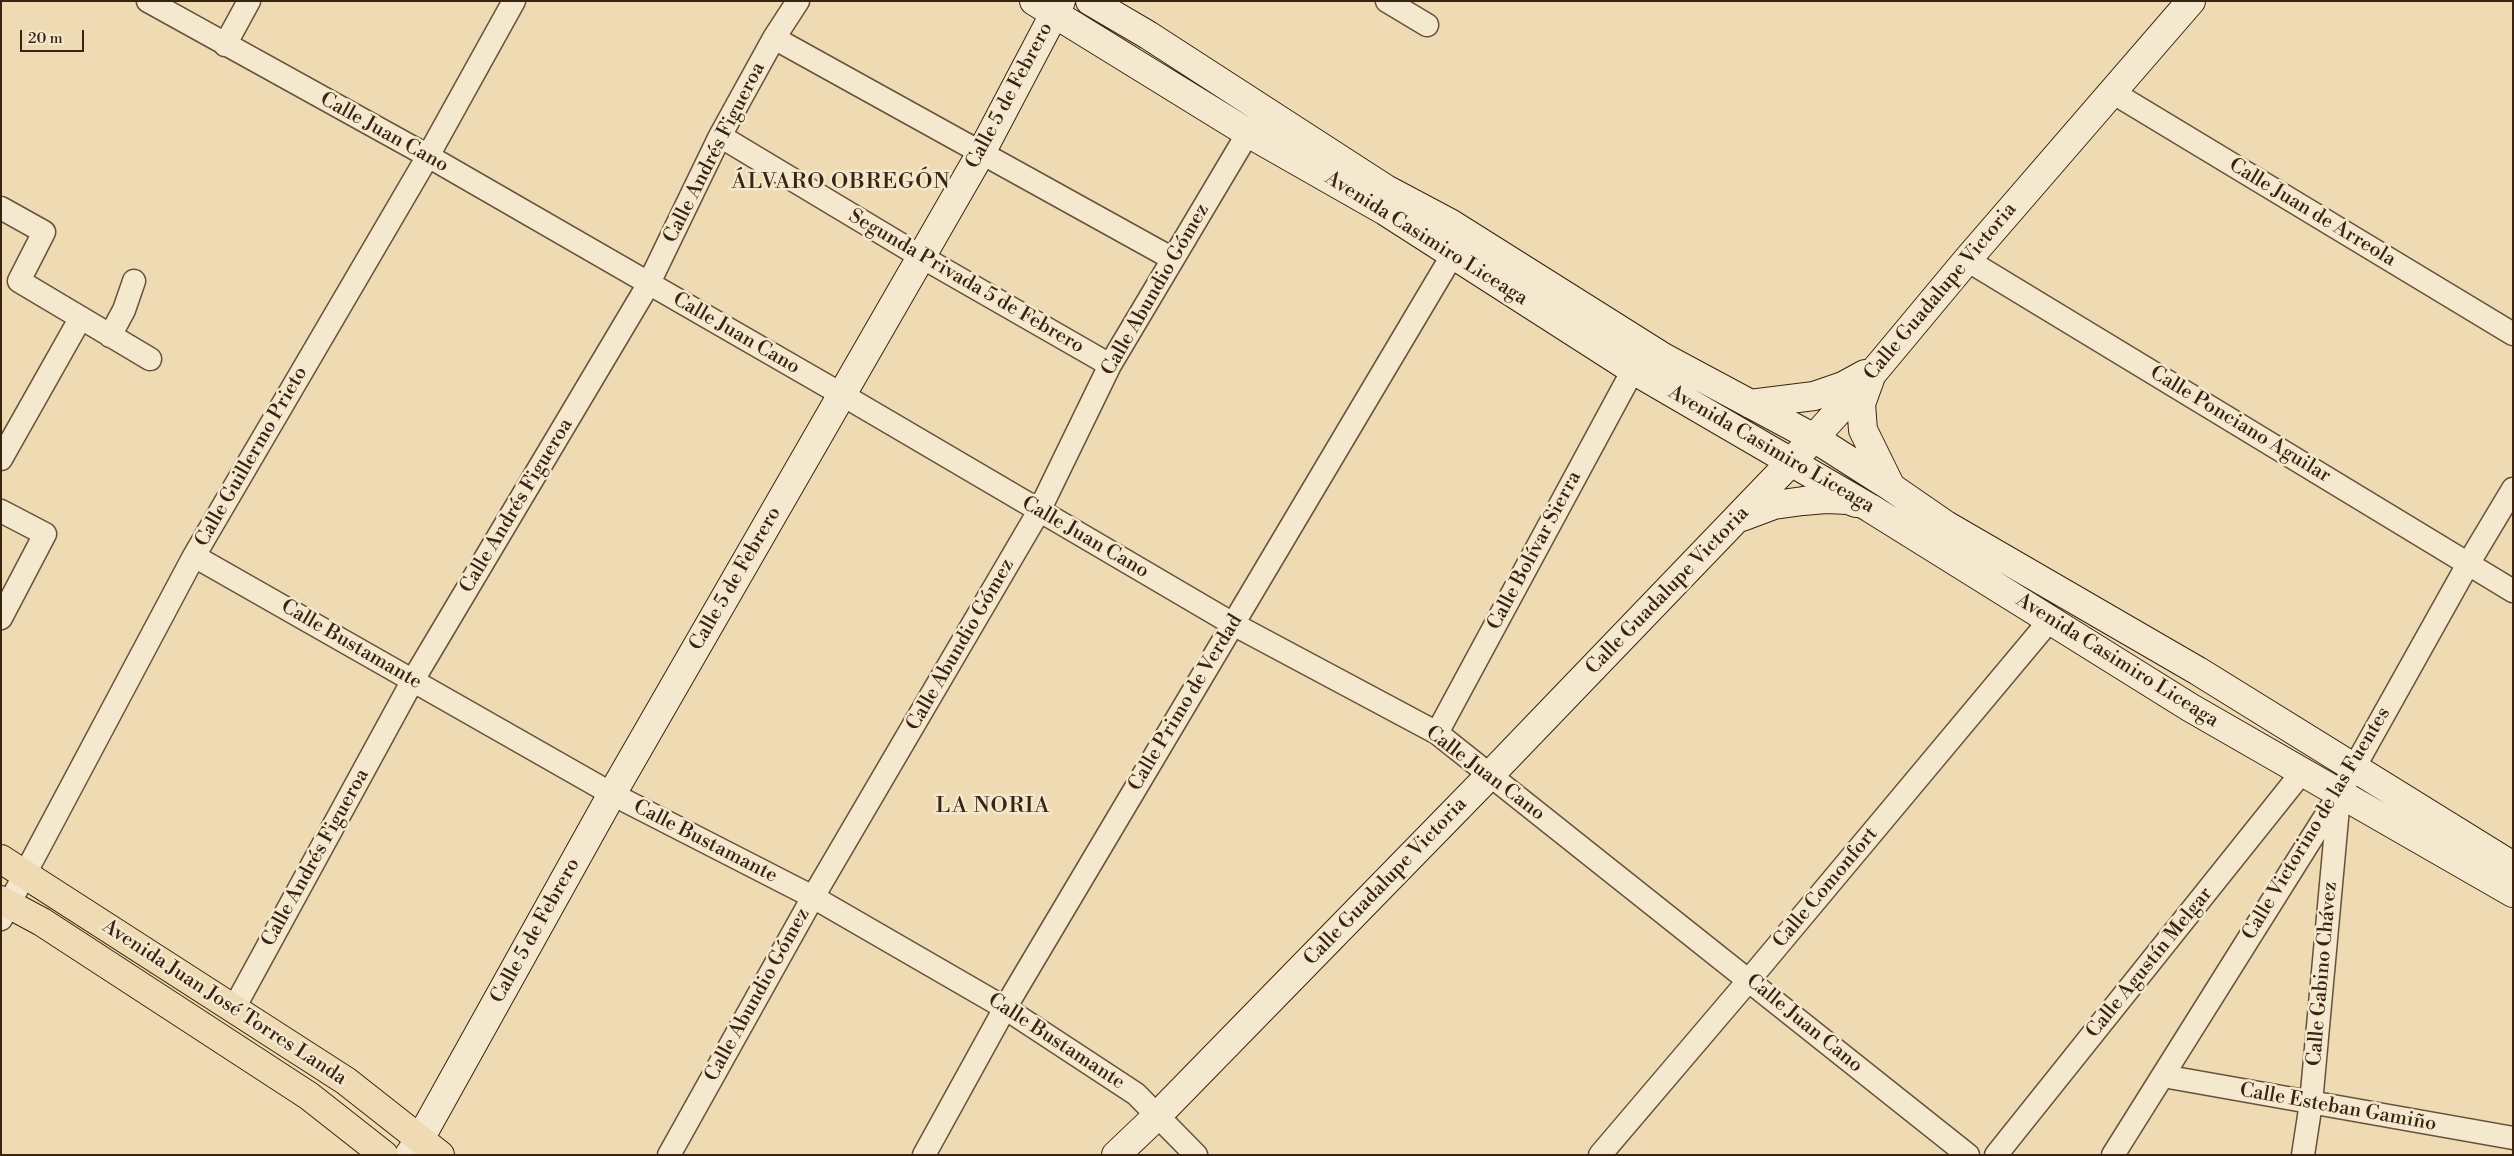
<!DOCTYPE html>
<meta charset="utf-8">
<style>
body{margin:0}
#map{position:relative;width:2514px;height:1156px;overflow:hidden;background:#eedbb3;font-family:"Libre Bodoni",serif}
canvas{display:block}
.frame{position:absolute;inset:0;border:2px solid #3b2311;pointer-events:none}
.scale{position:absolute;left:20px;top:30px;width:64px;height:22px;box-sizing:border-box;border:2px solid #3b2311;border-top:0;padding-left:6px;font-size:15px;line-height:18px;white-space:nowrap;color:#3b2311;-webkit-text-stroke:4px #f4e8ce;paint-order:stroke}
</style>
<div id="map">
<canvas width="2514" height="1156"></canvas>
<div class="frame"></div>
<div class="scale">20 m</div>
</div>
<script>
const context = document.querySelector('canvas').getContext('2d');
context.lineJoin = 'round';
function poly(rows) {
  const path = new Path2D();
  for (const r of rows) {
    path.moveTo(r[0], r[1]);
    for (let i = 2; i < r.length; i += 2) path.lineTo(r[i], r[i + 1]);
  }
  return path;
}
function stroke(path, color, width, dash) {
  context.strokeStyle = color;
  context.lineWidth = width;
  context.lineCap = dash ? 'butt' : 'round';
  context.setLineDash(dash || []);
  context.stroke(path);
}
function write(font, color, halo, rows, align = 'center') {
  context.font = font + ' "Libre Bodoni",serif';
  context.lineWidth = 5;
  context.setLineDash([]);
  context.textBaseline = 'middle';
  context.strokeStyle = halo;
  context.fillStyle = color;
  for (const [text, x, y, turn = 0] of rows) {
    context.save();
    context.translate(x, y);
    context.rotate((+turn || 0) * Math.PI / 180);
    context.textAlign = isNaN(turn) ? turn : align;
    if (halo) context.strokeText(text, 0, 0);
    context.fillText(text, 0, 0);
    context.restore();
  }
}
const street = poly([
 [148,1,428,156,841,394,1233,624,1437,733,1968,1155],
 [1387,1,1427,25],
 [774,38,1173,259],
 [225,45,249,1],
 [2112,92,2513,334],
 [720,136,920,256,1110,365],
 [1,208,44,232,19,281,150,359],
 [1967,260,2513,591],
 [110,336,124,310,134,281],
 [1,459,80,319],
 [1,511,45,534,1,618],
 [194,556,612,794,813,897,1005,1008,1136,1094,1196,1155],
 [1437,733,1633,370],
 [1,919,194,556,428,156,514,1],
 [233,1010,413,680,648,285,720,136,774,38,798,1],
 [2163,1076,2513,1138],
 [669,1155,813,897,1039,511,1110,365,1248,133],
 [924,1155,1005,1008,1453,254],
 [1600,1155,1749,980,2050,620],
 [1996,1155,2303,771],
 [2113,1155,2340,793,2468,564,2513,489],
 [2303,1155,2311,1103,2339,797]
]);
const secondary = poly([
 [1034,1,1248,133,1385,211,1633,370,1870,508,2191,708,2513,893],
 [1090,1,1148,35,1386,189,1450,223,1663,357,1814,438,1891,487,1946,525,2198,671,2513,866],
 [1870,379,1861,404,1863,430,1891,487],
 [1750,404,1814,396,1843,386,1865,374],
 [1742,517,1774,505,1803,501,1826,499,1848,500,1856,503],
 [409,1155,420,1139,612,794,981,153,1061,1],
 [1116,1155,1158,1115,1490,775,1814,438,1872,374,1967,260,2191,1]
]);
const primary = poly([
 [1,859,346,1081,440,1155],
 [1,900,42,922,309,1096,384,1155]
]);
const streetNames = [
 ["Calle 5 de Febrero",1010,96,-62],
 ["Calle Juan Cano",384,133,29],
 ["Calle Andrés Figueroa",715,153,-63],
 ["Calle Juan de Arreola",2312,213,31],
 ["Avenida Casimiro Liceaga",1426,239,32],
 ["Segunda Privada 5 de Febrero",966,282,30],
 ["Calle Abundio Gómez",1156,290,-60],
 ["Calle Guadalupe Victoria",1941,292,-50],
 ["Calle Juan Cano",736,334,30],
 ["Calle Ponciano Aguilar",2240,425,31],
 ["Avenida Casimiro Liceaga",1771,450,30],
 ["Calle Guillermo Prieto",252,457,-60],
 ["Calle Andrés Figueroa",517,506,-59],
 ["Calle Juan Cano",1085,538,30],
 ["Calle Bolívar Sierra",1535,551,-62],
 ["Calle 5 de Febrero",736,579,-60],
 ["Calle Guadalupe Victoria",1668,591,-46],
 ["Calle Bustamante",351,645,30],
 ["Calle Abundio Gómez",961,645,-60],
 ["Avenida Casimiro Liceaga",2117,661,32],
 ["Calle Primo de Verdad",1186,703,-59],
 ["Calle Juan Cano",1485,774,37],
 ["Calle Victorino de las Fuentes",2317,824,-59],
 ["Calle Bustamante",705,842,27],
 ["Calle Andrés Figueroa",316,858,-61],
 ["Calle Guadalupe Victoria",1386,882,-46],
 ["Calle Comonfort",1826,888,-50],
 ["Calle 5 de Febrero",536,931,-61],
 ["Calle Agustín Melgar",2150,963,-51],
 ["Calle Gabino Chávez",2323,974,-85],
 ["Calle Abundio Gómez",758,995,-61],
 ["Avenida Juan José Torres Landa",224,1003,33],
 ["Calle Juan Cano",1804,1024,39],
 ["Calle Bustamante",1056,1042,33],
 ["Calle Esteban Gamiño",2338,1108,10]
];
const quarterNames = [
 ["ÁLVARO OBREGÓN",841,183],
 ["LA NORIA",993,807]
];
stroke(street, '#68513a', 25);
stroke(secondary, '#3b2311', 30);
stroke(primary, '#3b2311', 30);
stroke(street, '#f4e8ce', 22);
stroke(secondary, '#f4e8ce', 28);
stroke(primary, '#eedbb3', 28);
write('20px', '#3b2311', '#f4e8ce', streetNames);
context.letterSpacing = '1px';
write('22px', '#3b2311', '#f4e8ce', quarterNames);
context.letterSpacing = '0px';
</script>
